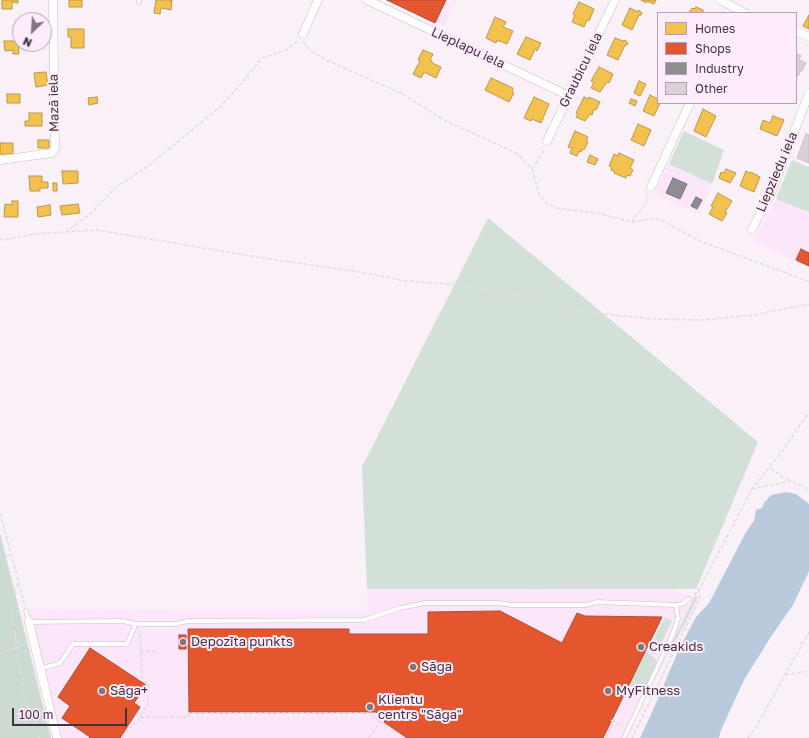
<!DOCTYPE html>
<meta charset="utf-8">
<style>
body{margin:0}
#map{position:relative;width:809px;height:738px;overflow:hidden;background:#faf0f8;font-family:"Golos Text",sans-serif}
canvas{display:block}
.legend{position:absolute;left:657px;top:12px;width:140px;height:92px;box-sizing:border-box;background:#feecfc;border:1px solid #b2a2b0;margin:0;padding:5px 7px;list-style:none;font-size:12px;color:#3f343e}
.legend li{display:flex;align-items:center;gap:8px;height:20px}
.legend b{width:20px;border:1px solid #b2a2b0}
.north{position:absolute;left:12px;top:12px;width:40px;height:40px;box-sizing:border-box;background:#feecfc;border:1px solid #b2a2b0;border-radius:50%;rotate:205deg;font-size:11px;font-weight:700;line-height:16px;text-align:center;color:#3f343e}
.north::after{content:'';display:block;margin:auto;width:14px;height:18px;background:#80767f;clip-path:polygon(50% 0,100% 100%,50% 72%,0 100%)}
.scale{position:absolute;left:12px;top:708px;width:115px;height:18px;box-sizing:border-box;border:2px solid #3f343e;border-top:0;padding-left:5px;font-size:12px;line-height:14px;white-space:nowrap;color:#3f343e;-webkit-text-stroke:3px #feecfc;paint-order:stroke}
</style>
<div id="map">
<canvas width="809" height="738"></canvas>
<ul class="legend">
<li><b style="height:11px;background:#f2c14e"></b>Homes</li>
<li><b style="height:11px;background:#e4572e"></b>Shops</li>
<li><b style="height:11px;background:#8d8d92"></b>Industry</li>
<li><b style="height:11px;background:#dad0d9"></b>Other</li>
</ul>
<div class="north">N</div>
<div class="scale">100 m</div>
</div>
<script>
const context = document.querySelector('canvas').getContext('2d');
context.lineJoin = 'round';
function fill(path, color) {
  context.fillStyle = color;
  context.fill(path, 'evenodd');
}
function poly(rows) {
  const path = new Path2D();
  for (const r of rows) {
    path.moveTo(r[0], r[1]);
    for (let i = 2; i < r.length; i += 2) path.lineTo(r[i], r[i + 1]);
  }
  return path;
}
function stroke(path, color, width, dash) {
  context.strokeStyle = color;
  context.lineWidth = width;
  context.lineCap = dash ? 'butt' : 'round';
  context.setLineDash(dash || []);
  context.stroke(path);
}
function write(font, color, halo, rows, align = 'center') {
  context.font = font + ' "Golos Text",sans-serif';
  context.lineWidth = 4;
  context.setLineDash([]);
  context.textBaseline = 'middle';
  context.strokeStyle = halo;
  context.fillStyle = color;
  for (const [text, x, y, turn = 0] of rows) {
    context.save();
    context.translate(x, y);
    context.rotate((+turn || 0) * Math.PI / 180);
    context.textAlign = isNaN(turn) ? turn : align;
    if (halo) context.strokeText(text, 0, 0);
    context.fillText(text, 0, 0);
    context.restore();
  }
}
const built = poly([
 [385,0,457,0,444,26],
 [669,164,712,184,700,215,654,194],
 [776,199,809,212,809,268,753,241],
 [367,589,672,589,700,600,661,668,625,738,54,738,24,618,33,609,367,610]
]);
const green = poly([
 [684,131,724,150,712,184,669,164],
 [792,160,809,167,809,212,776,199],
 [488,218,758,442,696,589,367,589,362,467],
 [695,596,698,597,669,654,667,653],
 [665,617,672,621,656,653,649,649],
 [646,652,654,657,657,664,643,692,629,685]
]);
const forest = poly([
 [0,533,51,738,0,738]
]);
const water = poly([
 [786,492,796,494,809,504,809,571,793,605,772,635,744,680,721,730,719,738,640,738,653,710,679,649,696,617,709,603,746,532,754,521,756,510,762,508,764,503,771,495]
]);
const homes = poly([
 [2,0,18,0,18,3,12,2,12,9,2,9,2,0],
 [69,0,82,0,82,7,69,7,69,0],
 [156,0,172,0,171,10,161,8,160,14,154,13,156,0],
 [641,0,656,0,654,4,647,1,646,3,641,0],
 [579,2,594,9,589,21,587,20,584,27,572,22,575,15,573,14,579,2],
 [696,7,703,10,703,13,689,13,692,8,695,9,696,7],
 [630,8,638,12,639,10,642,13,641,15,639,15,632,30,622,25,630,8],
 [809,15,809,29,803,26,809,15],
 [495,17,506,22,503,27,513,31,507,44,497,40,496,43,486,38,495,17],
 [68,29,84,29,84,48,71,48,71,37,68,37,68,29],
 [526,37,541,43,537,51,535,49,530,60,517,54,526,37],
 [615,38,623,41,625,40,628,43,627,45,625,45,618,60,607,55,615,38],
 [4,41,18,41,19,54,13,54,13,50,5,51,4,41],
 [423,50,433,54,430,60,432,61,432,63,441,67,436,78,424,72,421,78,413,74,420,61,418,60,423,50],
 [599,67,613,74,609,83,607,82,600,92,591,88,594,82,591,81,599,67],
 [46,72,48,85,36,87,34,73,46,72],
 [491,78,513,88,512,92,514,93,509,102,485,90,491,78],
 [639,81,646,84,640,96,634,93,639,81],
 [7,94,20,94,20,103,7,103,7,94],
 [650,95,658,99,658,103,660,103,654,116,643,111,650,95],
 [97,97,98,103,89,105,88,98,97,97],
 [534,97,549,104,541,123,532,119,531,121,524,118,534,97],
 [584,97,588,99,589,97,600,102,596,110,594,109,592,115,590,114,585,121,576,117,578,114,576,113,584,97],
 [631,99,637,101,635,106,629,103,631,99],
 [703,109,716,116,706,137,694,131,703,109],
 [29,113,42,113,42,126,25,126,25,121,29,121,29,113],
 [773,116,784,120,777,136,760,129,763,120,770,123,773,116],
 [638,124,651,130,644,146,631,140,638,124],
 [575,131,588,137,586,141,588,142,584,150,582,149,581,152,579,151,577,156,570,153,572,148,568,147,575,131],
 [38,140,49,140,49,148,38,148,38,140],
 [0,143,13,143,13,154,0,154,0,143],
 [619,153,634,160,630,168,633,170,630,176,627,175,626,178,614,173,615,172,611,170,612,167,609,166,614,154,618,156,619,153],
 [590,155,598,159,595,165,587,162,590,155],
 [726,169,736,173,730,183,719,178,721,172,724,173,726,169],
 [62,171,78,171,78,183,63,184,62,171],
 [746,171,750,173,751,172,760,177,754,192,740,186,746,171],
 [29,176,42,176,42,182,48,182,48,188,40,188,40,191,30,191,29,176],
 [53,183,57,183,57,191,53,191,53,183],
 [718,193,732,201,725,212,727,213,722,221,709,214,713,207,711,206,718,193],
 [12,201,18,201,18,217,4,217,5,204,12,205,12,201],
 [78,204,80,213,62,215,60,206,78,204],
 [50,205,51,215,38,217,37,207,50,205]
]);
const shops = poly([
 [387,0,446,0,435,23,387,0],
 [801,249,809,253,809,266,796,260,801,249],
 [500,611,562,643,577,613,585,616,662,617,603,738,407,738,384,722,387,718,376,712,189,712,188,629,349,629,349,634,428,634,428,612,500,611],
 [179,635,186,635,186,649,179,649,179,635],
 [90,648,146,685,134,703,140,707,120,738,89,738,90,737,62,718,70,706,58,697,90,648]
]);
const industry = poly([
 [673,178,687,184,680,199,666,193,673,178],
 [696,197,702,200,697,209,691,206,696,197]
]);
const building = poly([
 [796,54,801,55,799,60,806,63,802,71,801,70,798,76,796,75,796,54],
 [806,134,809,135,809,163,797,158,806,134]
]);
const path = poly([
 [303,42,310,50,326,60,403,94,442,119,518,154,532,169,539,194,547,204,560,209,597,213,632,222,650,219,659,219,702,242,784,272,809,282],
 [532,169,542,154,544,148],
 [632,222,646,203,648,194],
 [66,232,97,230,256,257,360,272,405,281,448,284,493,291,531,298,572,309,596,313,651,319,702,320,753,315,809,304],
 [0,239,4,240,34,234,66,232,89,215,116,187,147,167,220,107,240,85,262,58,286,50,299,40],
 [771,468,782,477,791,481],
 [752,489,791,481,804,487,809,491],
 [0,513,25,606],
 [0,559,11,554],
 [18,583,10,603,25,699,36,727,39,738],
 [543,585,684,584,699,590,700,598,632,738],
 [694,595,699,590,752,489,784,449,799,426,809,413],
 [646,650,657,655],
 [140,651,153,651,156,655],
 [0,654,26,644],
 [785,675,809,671],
 [140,717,187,717,190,713,368,713,405,738],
 [611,720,623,726],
 [122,738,129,728,135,725,148,704,149,684,142,680,140,630],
 [369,738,384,716],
 [606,738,614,721],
 [748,738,756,727,809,632]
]);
const service = poly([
 [139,2,139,0],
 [676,605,682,604,689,599],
 [26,611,29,622,123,621,136,624,175,624,188,621,364,620,400,608,425,603,499,603,512,605,586,605,597,602,676,605,678,619,672,636,624,738],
 [40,669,60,663,73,644,127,644,136,624]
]);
const minor = poly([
 [367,0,569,96],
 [720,0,745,13],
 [796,31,809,37],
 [303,34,318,0],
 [547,141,615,0],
 [0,160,52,153,55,149,53,0],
 [651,187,690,103],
 [752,229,771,193,809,93],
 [29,622,57,738]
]);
const markers = [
 [183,642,4,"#80767f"],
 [641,647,4,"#80767f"],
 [413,667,4,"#80767f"],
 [102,691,4,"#80767f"],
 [608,691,4,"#80767f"],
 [370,707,4,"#80767f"]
];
const streetNames = [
 ["Lieplapu iela",468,48,25],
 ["Graubicu iela",581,70,-64],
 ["Mazā iela",54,103,-91],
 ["Liepziedu iela",777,172,-67]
];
const poiNames = [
 ["Depozīta punkts",191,642],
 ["Creakids",649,647],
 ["Sāga",421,667],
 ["Sāga+",110,691],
 ["MyFitness",616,691],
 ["Klientu",378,700],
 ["centrs \"Sāga\"",378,715]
];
fill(built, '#fbe7f9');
fill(green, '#d3e0d8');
fill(forest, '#ccdad2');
fill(water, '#b8cadc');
fill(homes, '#f2c14e');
stroke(homes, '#bc9749', 1);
fill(shops, '#e4572e');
stroke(shops, '#b24c33', 1);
fill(industry, '#8d8d92');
stroke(industry, '#767279', 1);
fill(building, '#dad0d9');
stroke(building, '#c7bdc6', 1);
stroke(service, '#c7bec6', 5);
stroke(minor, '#c7bec6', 9);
stroke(path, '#e0dcdf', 1.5, [4, 2]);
stroke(service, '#fefdfe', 4);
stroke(minor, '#fefdfe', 8);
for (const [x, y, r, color] of markers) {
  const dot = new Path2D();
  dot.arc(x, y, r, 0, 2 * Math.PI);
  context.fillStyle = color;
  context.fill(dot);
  stroke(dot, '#feecfc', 1.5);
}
write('13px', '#3f343e', '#feecfc', streetNames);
write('13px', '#3f343e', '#feecfc', poiNames, 'left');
</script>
